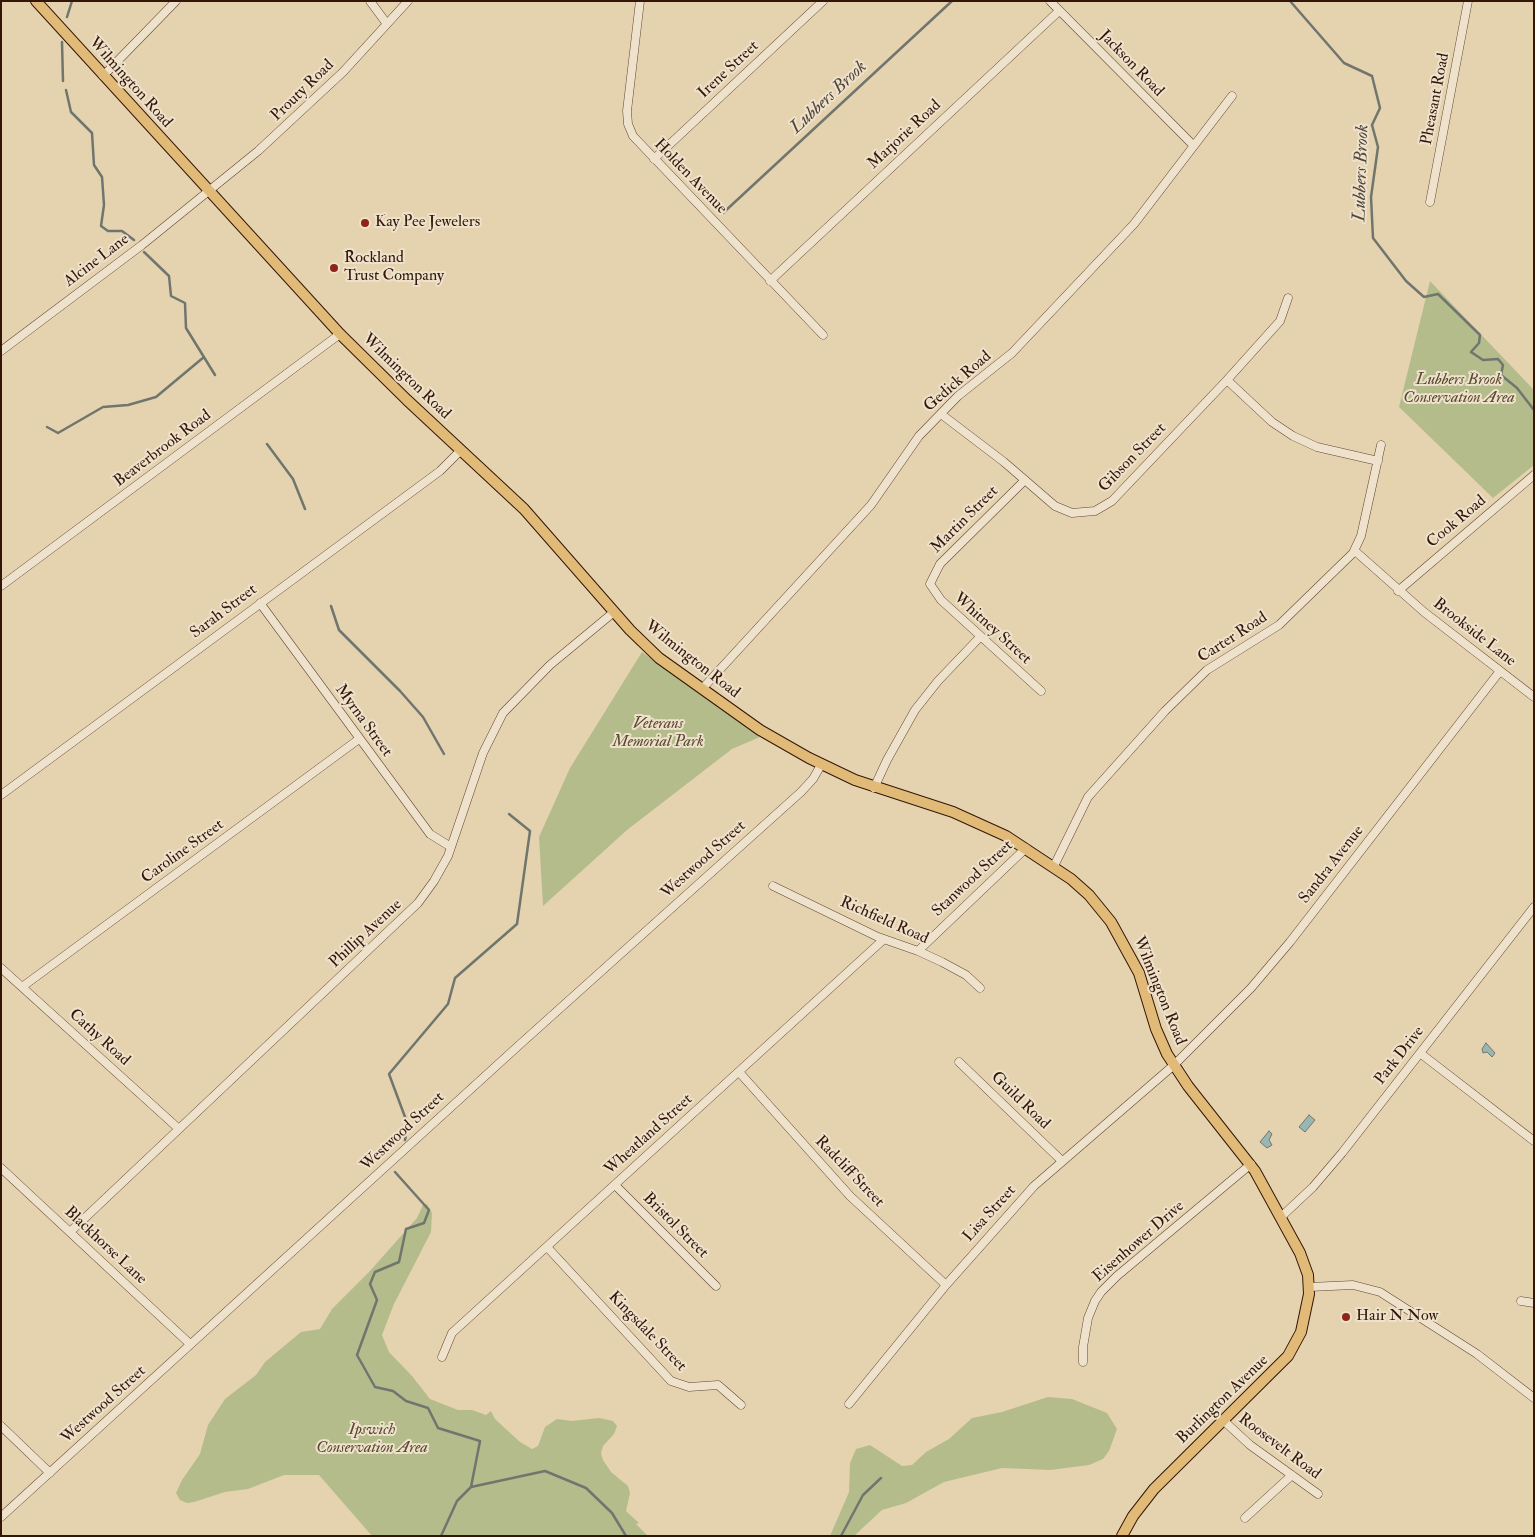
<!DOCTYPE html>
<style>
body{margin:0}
#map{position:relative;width:1535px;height:1537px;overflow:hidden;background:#e5d3b0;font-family:"IM FELL Double Pica",serif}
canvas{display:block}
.frame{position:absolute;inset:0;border:2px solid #331608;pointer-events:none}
</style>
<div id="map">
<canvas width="1535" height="1537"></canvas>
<div class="frame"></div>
</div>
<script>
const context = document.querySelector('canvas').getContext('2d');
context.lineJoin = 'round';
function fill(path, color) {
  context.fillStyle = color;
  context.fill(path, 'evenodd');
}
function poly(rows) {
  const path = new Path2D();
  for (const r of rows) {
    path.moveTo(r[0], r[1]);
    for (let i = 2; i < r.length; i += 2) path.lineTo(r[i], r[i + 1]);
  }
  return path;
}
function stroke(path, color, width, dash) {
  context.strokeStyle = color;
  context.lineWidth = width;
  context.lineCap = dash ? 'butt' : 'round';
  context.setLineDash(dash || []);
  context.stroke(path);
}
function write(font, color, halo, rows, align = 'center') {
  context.font = font + ' "IM FELL Double Pica",serif';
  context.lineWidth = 4;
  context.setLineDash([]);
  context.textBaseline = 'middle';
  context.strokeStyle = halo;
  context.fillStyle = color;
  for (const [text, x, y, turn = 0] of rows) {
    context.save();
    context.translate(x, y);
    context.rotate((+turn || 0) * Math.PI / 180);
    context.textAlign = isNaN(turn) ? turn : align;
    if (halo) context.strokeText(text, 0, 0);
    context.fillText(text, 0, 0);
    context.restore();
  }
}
const green = poly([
 [1430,281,1534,390,1534,465,1493,498,1399,407],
 [642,652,760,737,732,749,627,830,543,906,539,837,570,768],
 [427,1204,432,1213,431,1232,394,1304,382,1335,389,1352,412,1376,430,1399,458,1410,472,1410,486,1415,491,1411,495,1419,520,1442,532,1449,538,1446,545,1427,557,1419,572,1421,599,1418,613,1421,617,1426,614,1434,603,1446,601,1453,603,1460,611,1472,628,1486,630,1493,626,1511,639,1523,636,1524,648,1536,372,1536,319,1475,284,1475,248,1489,225,1492,194,1502,187,1503,180,1500,176,1493,182,1480,200,1454,208,1425,225,1399,256,1375,265,1362,301,1332,320,1329,332,1309,369,1272,417,1218,423,1205],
 [1048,1397,1072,1399,1107,1413,1117,1429,1109,1451,1103,1459,1089,1465,1050,1470,1002,1468,944,1482,906,1503,882,1510,854,1536,830,1536,849,1492,850,1463,856,1449,870,1445,902,1466,912,1465,926,1452,949,1439,972,1418,1002,1412]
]);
const water = poly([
 [1486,1043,1495,1053,1492,1057,1487,1052,1483,1053,1482,1049,1486,1043],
 [1309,1115,1315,1120,1305,1132,1299,1127,1309,1115],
 [1269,1131,1272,1134,1269,1140,1272,1145,1267,1148,1260,1142,1269,1131]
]);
const stream = poly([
 [1290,1,1344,63,1372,76,1380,108,1372,125,1378,147,1371,197,1373,238,1406,281,1424,297,1438,294,1480,335,1479,343,1471,352,1483,360,1498,359,1503,365,1501,375,1517,388,1534,410],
 [67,17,72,1],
 [62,42,63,81],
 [66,90,71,112,92,133,94,165,102,177,104,205,101,226,108,231,122,231,134,240],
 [723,213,952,1],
 [144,252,169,276,171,296,185,303,186,328,215,375],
 [47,427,58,433,103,407,128,405,156,397,204,357],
 [267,444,293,479,305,509],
 [331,606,339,630,400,691,423,717,444,754],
 [405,1140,408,1125,389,1074,448,1004,455,978,517,924,530,831,509,814],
 [395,1172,429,1210,424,1223,406,1229,399,1262,375,1272,370,1284,377,1300,357,1355,375,1387,393,1391,406,1401,428,1408,438,1428,480,1441,471,1487],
 [441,1536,457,1501,471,1487,545,1471,586,1488,612,1513,626,1536],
 [841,1536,863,1495,881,1478]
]);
const minor = poly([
 [370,1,387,24],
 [640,1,627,111,628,124,633,136,823,335],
 [1050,1,1193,145],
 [103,76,176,1],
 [654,159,823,1],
 [1430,202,1468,1],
 [770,281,1059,11],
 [1,351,142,245,258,151,343,72,408,1],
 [1227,380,1272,422,1293,436,1317,447,1378,461],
 [941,414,1004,462,1055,506,1072,513,1095,511,1112,501,1227,380,1280,321,1288,298],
 [1025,480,940,564,930,584,941,600,1041,691],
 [1355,551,1424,612,1534,697],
 [1,586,340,334],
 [1398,591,1534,475],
 [260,603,430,834,451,847],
 [702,689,871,505,919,436,958,396,1012,353,1134,224,1232,96],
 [874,788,887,760,915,710,938,681,980,637],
 [1,795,440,471,461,450],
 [1054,866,1088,797,1165,711,1207,670,1279,625,1353,553,1361,536,1381,445],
 [773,886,878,937,918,951,942,962,966,975,980,988],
 [918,951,1026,848],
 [1,968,179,1129],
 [22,987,359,739],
 [1420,1053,1534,1141],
 [959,1062,1062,1161],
 [739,1072,850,1196,946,1285],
 [1,1168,190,1344],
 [615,1185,716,1286],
 [1281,1217,1313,1187,1342,1153,1534,907],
 [70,1232,418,903,434,881,448,856,483,753,503,713,550,665,614,612],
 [547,1247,671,1381,689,1387,718,1385,741,1405],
 [1309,1287,1353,1285,1380,1292,1477,1354,1534,1398],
 [1521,1301,1534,1303],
 [442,1357,452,1333,883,940],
 [1083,1362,1083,1347,1088,1318,1095,1301,1101,1292,1117,1276,1251,1164],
 [849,1404,946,1285,1034,1186,1174,1065,1251,988,1290,942,1500,671],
 [1224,1421,1250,1445,1318,1494],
 [1,1426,50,1473],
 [1,1517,517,1047,801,792,813,779,821,765],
 [1245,1518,1292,1475]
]);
const major = poly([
 [36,1,340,334,407,400,524,509,630,630,659,658,760,730,809,758,855,780,953,812,1006,836,1071,879,1089,895,1111,922,1139,973,1156,1029,1167,1054,1188,1086,1255,1171,1300,1253,1308,1275,1309,1294,1301,1332,1288,1356,1154,1489,1133,1516,1122,1536]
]);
const markers = [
 [365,223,5,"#8f2418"],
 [334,268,5,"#8f2418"],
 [1346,1317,5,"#8f2418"]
];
const streetNames = [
 ["Jackson Road",1131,64,46],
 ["Irene Street",729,70,-43],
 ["Wilmington Road",130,83,48],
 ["Prouty Road",303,91,-44],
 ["Pheasant Road",1436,99,-79],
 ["Marjorie Road",905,135,-43],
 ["Holden Avenue",690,177,46],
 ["Alcine Lane",97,261,-37],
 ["Wilmington Road",406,377,44],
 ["Gedick Road",958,382,-41],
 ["Beaverbrook Road",163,449,-37],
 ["Gibson Street",1133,458,-46],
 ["Martin Street",965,520,-45],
 ["Cook Road",1457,522,-40],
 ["Sarah Street",224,612,-37],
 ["Whitney Street",992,629,42],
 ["Brookside Lane",1474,633,38],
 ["Carter Road",1233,638,-33],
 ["Wilmington Road",692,660,38],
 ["Myrna Street",363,721,54],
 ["Caroline Street",183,852,-36],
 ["Westwood Street",704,860,-42],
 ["Sandra Avenue",1332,865,-52],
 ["Stanwood Street",973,879,-43],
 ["Richfield Road",884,921,24],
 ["Phillip Avenue",366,934,-43],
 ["Wilmington Road",1159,991,68],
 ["Cathy Road",99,1038,42],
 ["Park Drive",1400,1056,-52],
 ["Guild Road",1020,1101,44],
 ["Westwood Street",403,1132,-43],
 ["Wheatland Street",649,1135,-42],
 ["Radcliff Street",849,1172,46],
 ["Lisa Street",990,1214,-48],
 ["Bristol Street",675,1226,45],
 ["Eisenhower Drive",1139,1242,-41],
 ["Blackhorse Lane",105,1246,43],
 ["Kingsdale Street",647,1332,46],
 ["Burlington Avenue",1223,1400,-44],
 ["Westwood Street",104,1405,-42],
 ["Roosevelt Road",1279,1447,37]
];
const poiNames = [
 ["Kay Pee Jewelers",375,223],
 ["Rockland",344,259],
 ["Trust Company",344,277],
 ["Hair N Now",1356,1317]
];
const parkNames = [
 ["Lubbers Brook",1459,381],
 ["Conservation Area",1459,399],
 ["Veterans",658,725],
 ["Memorial Park",658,743],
 ["Ipswich",372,1431],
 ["Conservation Area",372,1449]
];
const waterNames = [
 ["Lubbers Brook",829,98,-43],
 ["Lubbers Brook",1362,173,-88]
];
fill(green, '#b4bc8c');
fill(water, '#98b6b2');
stroke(water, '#70766e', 1);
stroke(stream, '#70766e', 2.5);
stroke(minor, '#604532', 9);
stroke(major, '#331608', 12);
stroke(minor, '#eee2cc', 8);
stroke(major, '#e2ba78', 10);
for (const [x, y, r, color] of markers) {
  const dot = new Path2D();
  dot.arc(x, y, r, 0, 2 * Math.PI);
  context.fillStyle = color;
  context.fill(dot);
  stroke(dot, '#eee2cc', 2);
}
write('16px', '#331608', '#eee2cc', streetNames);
write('16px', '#331608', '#eee2cc', poiNames, 'left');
write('italic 16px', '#5a4830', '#eee2cc', parkNames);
write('italic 18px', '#51463b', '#eee2cc', waterNames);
</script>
